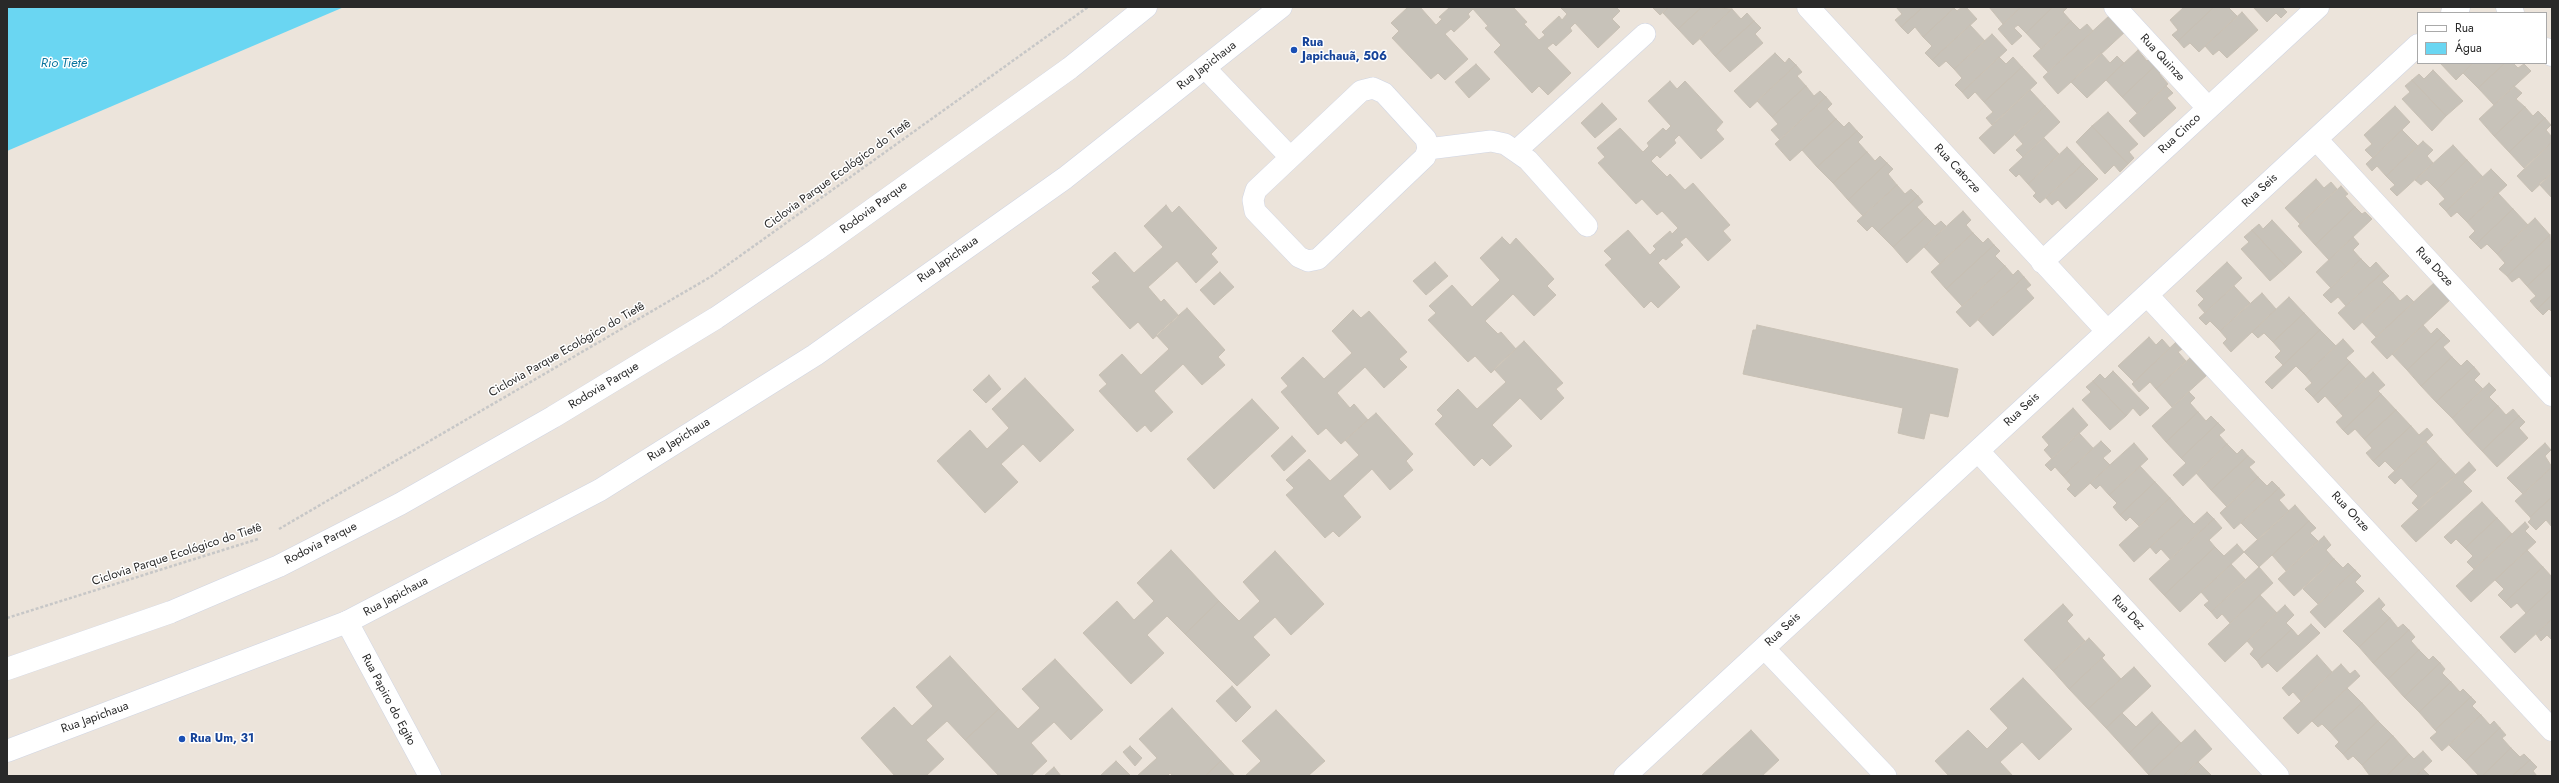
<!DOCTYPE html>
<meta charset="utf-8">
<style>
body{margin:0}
#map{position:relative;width:2559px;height:783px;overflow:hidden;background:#ece4db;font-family:Jost,sans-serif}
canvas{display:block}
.frame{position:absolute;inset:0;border:8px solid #292929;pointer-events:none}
.legend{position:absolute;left:2417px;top:12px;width:130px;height:52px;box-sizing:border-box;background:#fff;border:1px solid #a9a9a9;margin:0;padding:5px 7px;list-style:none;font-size:12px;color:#292929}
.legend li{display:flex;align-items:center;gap:8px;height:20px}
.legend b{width:20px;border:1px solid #a9a9a9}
</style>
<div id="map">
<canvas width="2559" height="783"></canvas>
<div class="frame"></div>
<ul class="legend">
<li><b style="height:5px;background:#fff"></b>Rua</li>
<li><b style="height:11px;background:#6ad6f2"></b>Água</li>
</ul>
</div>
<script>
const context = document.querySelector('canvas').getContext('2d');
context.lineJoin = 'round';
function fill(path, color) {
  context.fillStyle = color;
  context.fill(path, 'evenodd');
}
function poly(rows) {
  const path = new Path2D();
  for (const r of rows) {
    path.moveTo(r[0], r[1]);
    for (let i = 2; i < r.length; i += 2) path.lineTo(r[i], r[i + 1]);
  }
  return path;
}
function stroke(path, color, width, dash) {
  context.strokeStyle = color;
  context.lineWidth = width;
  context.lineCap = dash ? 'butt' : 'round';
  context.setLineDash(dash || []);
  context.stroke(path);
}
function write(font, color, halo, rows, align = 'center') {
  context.font = font + ' Jost,sans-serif';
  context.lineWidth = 3;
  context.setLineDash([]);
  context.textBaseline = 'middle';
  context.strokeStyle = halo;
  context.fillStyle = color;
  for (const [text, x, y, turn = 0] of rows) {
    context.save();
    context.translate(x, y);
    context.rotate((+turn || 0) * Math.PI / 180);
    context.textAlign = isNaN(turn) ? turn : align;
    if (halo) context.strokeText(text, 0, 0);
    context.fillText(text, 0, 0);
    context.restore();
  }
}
const water = poly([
 [7,7,344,7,7,151]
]);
const building = poly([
 [1408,7,1420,7,1436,25,1442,19,1439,17,1450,7,1513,7,1527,22,1524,24,1539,40,1545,35,1542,32,1559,16,1562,20,1567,14,1560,7,1616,7,1620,11,1612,19,1620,27,1598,48,1575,23,1570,28,1572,31,1556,46,1553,43,1547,48,1571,73,1548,95,1539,86,1532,93,1494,52,1501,45,1485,28,1488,26,1473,9,1468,14,1470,17,1454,32,1451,29,1445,34,1468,59,1445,80,1438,73,1431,79,1392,38,1399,31,1391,23,1408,7],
 [1652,7,1669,7,1660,15,1652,7],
 [1669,7,1702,7,1678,29,1663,13,1669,7],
 [1702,7,1732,9,1693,45,1678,29,1702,7],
 [1896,7,1923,7,1901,27,1895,20,1902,14,1896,7],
 [1923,7,1955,7,1923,37,1915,27,1908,34,1901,27,1923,7],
 [1962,7,1966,7,1977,19,1932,60,1925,53,1932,46,1923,37,1954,8,1957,11,1962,7],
 [1989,7,2021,7,2003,24,1989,7],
 [2021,7,2053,7,2026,33,2018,25,2014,28,2022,36,2012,45,1998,29,2021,7],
 [2053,7,2068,7,2063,12,2071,21,2041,49,2026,33,2053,7],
 [2184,7,2214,7,2178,41,2172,35,2178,30,2170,20,2184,7],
 [2214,7,2228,7,2237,16,2199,52,2190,43,2184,48,2178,41,2214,7],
 [2253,7,2282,7,2287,12,2281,18,2276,13,2267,22,2253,7],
 [1732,9,1741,19,1747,13,1754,21,1715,56,1700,39,1732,9],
 [2242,12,2258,30,2227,58,2219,50,2213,55,2205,46,2242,12],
 [2110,15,2126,31,2058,94,2043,77,2110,15],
 [1754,21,1761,28,1755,34,1763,43,1730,72,1715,56,1754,21],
 [2071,21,2080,30,2087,24,2093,31,2048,72,2033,56,2071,21],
 [1970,25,1985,41,1954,69,1946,61,1939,67,1932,60,1970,25],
 [1992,34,2007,50,1962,92,1955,85,1962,78,1954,69,1992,34],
 [2138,50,2147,61,2153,55,2159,62,2122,97,2106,80,2138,50],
 [1775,53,1785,63,1789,58,1796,65,1750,108,1734,91,1775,53],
 [2101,53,2110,63,2117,56,2124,63,2087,98,2071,82,2101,53],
 [1999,57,2006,64,2013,57,2022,67,1984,102,1975,92,1968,99,1962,92,1999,57],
 [2159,62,2165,68,2159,73,2168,84,2137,113,2122,97,2159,62],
 [2440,63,2473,63,2456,80,2440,63],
 [2473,63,2505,63,2478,88,2463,73,2473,63],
 [2505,63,2513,63,2518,68,2524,64,2531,71,2494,105,2478,88,2505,63],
 [1476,64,1490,79,1469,98,1455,82,1476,64],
 [1796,65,1802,72,1797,76,1806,86,1772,117,1757,101,1796,65],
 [2022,67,2037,83,1992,125,1986,118,1993,112,1984,102,2022,67],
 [2433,70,2463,101,2446,116,2412,80,2419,74,2424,79,2433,70],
 [2412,80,2446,116,2432,131,2402,99,2410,92,2405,86,2412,80],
 [1670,81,1677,89,1685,81,1723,122,1716,130,1724,139,1701,159,1679,135,1674,140,1676,143,1660,158,1657,155,1651,161,1667,177,1670,174,1685,190,1693,183,1730,225,1723,231,1731,240,1708,261,1686,237,1680,242,1683,245,1666,260,1663,258,1658,263,1680,287,1658,308,1651,301,1644,308,1605,265,1612,259,1604,251,1628,230,1650,255,1656,249,1653,246,1670,231,1672,234,1678,228,1662,211,1657,215,1642,199,1636,204,1598,163,1605,157,1597,148,1620,128,1643,152,1649,146,1647,143,1663,128,1666,131,1671,126,1648,101,1670,81],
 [1806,86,1814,96,1820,91,1826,97,1780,140,1771,130,1778,124,1772,117,1806,86],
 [2166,86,2173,93,2167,98,2176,108,2144,137,2129,121,2166,86],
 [2514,86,2522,93,2516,99,2525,107,2494,136,2479,119,2514,86],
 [2030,90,2045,106,1994,154,1979,138,2030,90],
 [1826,97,1832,104,1827,109,1836,119,1790,161,1775,144,1826,97],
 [1602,103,1617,119,1595,138,1581,123,1602,103],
 [2045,106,2060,122,2023,157,2016,150,2023,144,2015,135,2045,106],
 [2395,106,2410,122,2373,158,2365,150,2372,144,2364,135,2395,106],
 [2525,107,2533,116,2538,111,2545,118,2509,152,2494,136,2525,107],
 [2108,112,2138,144,2129,152,2134,158,2128,164,2092,126,2108,112],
 [2545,118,2551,125,2546,130,2552,137,2552,142,2524,168,2509,152,2545,118],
 [1836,119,1844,127,1849,122,1857,131,1817,167,1802,150,1836,119],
 [2092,126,2128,164,2120,172,2114,165,2105,174,2076,142,2092,126],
 [2402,130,2418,146,2386,176,2377,166,2372,171,2366,164,2402,130],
 [1857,131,1863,137,1858,142,1867,152,1833,183,1817,167,1857,131],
 [2044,138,2059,154,2028,184,2019,174,2016,177,2009,170,2044,138],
 [2423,141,2433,150,2427,156,2433,163,2397,196,2390,189,2395,185,2386,176,2423,141],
 [2552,142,2552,173,2532,192,2517,176,2552,142],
 [2453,145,2467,160,2437,190,2427,180,2421,185,2415,180,2453,145],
 [2067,147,2083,164,2040,203,2033,196,2036,193,2028,184,2067,147],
 [1867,152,1875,161,1880,156,1887,163,1848,200,1833,183,1867,152],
 [2467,160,2483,177,2446,211,2439,204,2445,199,2437,190,2467,160],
 [1887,163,1893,169,1888,174,1897,185,1863,216,1848,200,1887,163],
 [2083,164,2098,179,2066,209,2058,200,2052,205,2046,198,2083,164],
 [2491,169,2507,185,2467,222,2457,212,2451,217,2446,211,2491,169],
 [2552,173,2552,198,2539,184,2552,173],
 [2316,179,2324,188,2331,182,2337,189,2300,224,2285,208,2316,179],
 [1897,185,1905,194,1911,189,1918,196,1878,232,1872,226,1867,231,1857,221,1897,185],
 [2341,186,2348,194,2345,196,2355,207,2315,245,2298,226,2341,186],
 [2498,193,2513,209,2476,244,2469,237,2475,231,2467,222,2498,193],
 [1918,196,1923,202,1917,207,1926,217,1893,247,1878,232,1918,196],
 [1166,205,1172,213,1179,206,1217,248,1211,254,1218,262,1196,283,1177,261,1148,287,1161,302,1164,299,1179,316,1153,339,1138,322,1130,329,1092,287,1100,281,1092,273,1115,252,1134,273,1163,247,1144,226,1166,205],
 [2355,207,2362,214,2365,212,2372,219,2329,260,2315,245,2355,207],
 [2513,209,2528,225,2497,254,2487,244,2481,249,2476,244,2513,209],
 [1963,211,1971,220,1966,225,1973,233,1940,264,1924,247,1963,211],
 [1926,217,1935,226,1941,221,1946,226,1907,263,1893,247,1926,217],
 [2535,218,2550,235,2507,276,2499,269,2505,263,2497,254,2535,218],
 [2272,220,2302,252,2286,267,2252,230,2259,224,2263,229,2272,220],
 [2252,230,2286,267,2270,281,2241,249,2249,242,2244,237,2252,230],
 [1973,233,1983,243,1988,238,1994,245,1946,289,1931,272,1973,233],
 [2550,235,2552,263,2527,286,2519,277,2512,282,2507,276,2550,235],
 [1502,237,1510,245,1516,238,1554,279,1547,286,1556,295,1534,316,1513,294,1485,321,1498,334,1501,332,1516,349,1491,373,1475,356,1468,362,1428,320,1436,313,1429,306,1452,285,1472,307,1500,280,1480,258,1502,237],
 [2353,237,2359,244,2353,250,2361,259,2331,288,2316,272,2353,237],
 [1994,245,2000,251,1995,256,2005,266,1962,306,1946,289,1994,245],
 [2361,259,2370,268,2376,262,2384,271,2346,306,2338,297,2331,303,2323,295,2361,259],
 [1435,262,1448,276,1426,295,1413,281,1435,262],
 [2227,262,2242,278,2205,313,2198,305,2204,299,2196,291,2227,262],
 [2552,263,2552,295,2537,309,2530,301,2536,296,2527,286,2552,263],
 [2005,266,2013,275,2018,270,2024,277,1970,327,1956,312,2005,266],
 [2384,271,2389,276,2382,282,2393,293,2354,330,2338,313,2384,271],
 [1220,272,1234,287,1214,305,1200,290,1220,272],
 [2024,277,2031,285,2026,289,2034,298,1993,336,1978,320,2024,277],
 [2436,281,2452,298,2387,359,2371,342,2436,281],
 [2234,286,2250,303,2220,331,2210,321,2206,325,2199,318,2234,286],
 [2262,293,2276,309,2231,352,2223,343,2227,339,2220,331,2262,293],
 [2393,293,2400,301,2407,295,2414,302,2376,337,2362,322,2393,293],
 [2552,295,2552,312,2549,309,2543,315,2537,309,2552,295],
 [2289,297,2304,313,2273,342,2264,333,2258,338,2252,332,2289,297],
 [1187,308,1225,350,1218,357,1225,365,1202,385,1183,364,1154,391,1173,412,1151,432,1145,425,1137,432,1099,391,1107,384,1099,375,1122,354,1141,375,1169,349,1156,335,1187,308],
 [1353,310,1361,318,1369,311,1407,352,1399,359,1407,367,1384,388,1365,367,1337,393,1350,408,1354,404,1368,420,1341,444,1326,428,1318,435,1281,392,1288,386,1281,378,1303,357,1324,379,1352,353,1332,331,1353,310],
 [2304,313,2320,330,2283,365,2275,357,2281,351,2273,342,2304,313],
 [1757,325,1958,369,1948,417,1930,413,1924,439,1910,436,1898,433,1903,408,1743,374,1753,330,1756,330,1757,325],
 [2423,325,2431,334,2437,328,2444,335,2407,370,2392,354,2423,325],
 [2320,330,2336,346,2305,375,2296,366,2272,389,2265,382,2320,330],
 [2444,335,2450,341,2443,347,2452,357,2421,386,2407,370,2444,335],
 [2149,337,2156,345,2162,339,2170,348,2134,382,2118,366,2149,337],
 [2343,339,2354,351,2346,358,2350,362,2313,397,2305,389,2312,383,2305,375,2343,339],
 [1524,341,1563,383,1556,389,1564,398,1541,420,1520,398,1492,425,1512,446,1490,466,1482,458,1474,466,1435,424,1443,416,1437,410,1458,389,1477,409,1506,382,1494,369,1524,341],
 [2176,342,2182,349,2178,352,2186,361,2156,389,2150,382,2139,392,2132,384,2176,342],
 [2452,357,2461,366,2467,360,2474,367,2436,402,2421,386,2452,357],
 [2190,358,2207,375,2172,407,2156,389,2190,358],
 [2350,362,2366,379,2335,407,2325,396,2318,403,2313,397,2350,362],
 [2474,367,2480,374,2474,380,2483,389,2452,418,2436,402,2474,367],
 [2113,371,2149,408,2140,416,2133,408,2126,416,2093,381,2100,374,2105,379,2113,371],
 [2373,372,2385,385,2378,391,2381,394,2343,430,2336,422,2343,416,2335,407,2373,372],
 [989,375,1001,389,986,403,973,390,989,375],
 [1025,378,1074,430,1040,462,1023,444,1001,464,1018,482,985,513,937,461,970,430,987,449,1009,428,992,409,1025,378],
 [2093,381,2126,416,2110,430,2082,400,2091,392,2086,387,2093,381],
 [2489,383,2496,390,2489,397,2498,406,2467,435,2452,418,2489,383],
 [2189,392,2195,398,2190,403,2198,412,2166,442,2152,426,2189,392],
 [2381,394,2396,410,2364,439,2355,429,2348,435,2343,430,2381,394],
 [1252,399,1279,428,1214,489,1187,459,1252,399],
 [2498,406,2506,415,2513,409,2519,416,2482,451,2467,435,2498,406],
 [2073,408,2088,425,2052,459,2044,450,2049,445,2042,437,2073,408],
 [2396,410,2411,426,2373,461,2366,453,2372,448,2364,439,2396,410],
 [2198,412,2206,421,2211,416,2218,423,2181,458,2166,442,2198,412],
 [1376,413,1413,454,1406,461,1413,470,1390,490,1372,469,1343,496,1361,517,1339,537,1333,531,1325,538,1286,495,1294,488,1286,480,1309,459,1330,481,1359,455,1345,440,1376,413],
 [2519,416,2525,422,2519,428,2528,438,2497,467,2482,451,2519,416],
 [2218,423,2225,430,2219,435,2227,444,2183,486,2173,475,2186,463,2181,458,2218,423],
 [2411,426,2419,435,2427,428,2433,435,2395,471,2385,461,2379,467,2373,461,2411,426],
 [2079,433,2093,448,2063,476,2055,467,2051,471,2045,465,2079,433],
 [1292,436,1306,451,1284,471,1271,456,1292,436],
 [2101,441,2111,451,2103,458,2110,465,2075,497,2067,489,2071,485,2063,476,2101,441],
 [2426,442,2441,459,2410,488,2401,478,2395,484,2388,477,2426,442],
 [2134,443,2148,459,2109,495,2100,485,2096,489,2090,483,2134,443],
 [2545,443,2551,450,2545,456,2552,467,2523,494,2507,478,2545,443],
 [2227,444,2237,454,2242,449,2248,456,2211,490,2196,473,2227,444],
 [2248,456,2255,462,2249,467,2258,477,2227,507,2211,490,2248,456],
 [2441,459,2456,475,2419,510,2412,503,2418,496,2410,488,2441,459],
 [2469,462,2476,470,2463,482,2472,491,2416,542,2401,526,2469,462],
 [2140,466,2155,482,2120,515,2113,507,2117,503,2109,495,2140,466],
 [2552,467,2552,497,2530,517,2515,501,2552,467],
 [2258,477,2267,486,2272,481,2279,488,2234,529,2220,513,2258,477],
 [2155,482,2170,498,2139,526,2130,517,2126,521,2120,515,2155,482],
 [2279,488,2285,495,2279,500,2289,511,2258,540,2241,523,2279,488],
 [2552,497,2552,527,2546,520,2536,530,2528,522,2531,519,2530,517,2552,497],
 [2170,498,2185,515,2134,562,2119,545,2170,498],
 [2482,502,2497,518,2465,548,2456,539,2451,544,2444,537,2482,502],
 [2295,505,2309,521,2259,567,2244,552,2295,505],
 [2207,512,2214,519,2170,559,2161,549,2156,554,2150,547,2185,515,2194,524,2207,512],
 [2497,518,2512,534,2474,569,2467,562,2473,556,2465,548,2497,518],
 [2214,519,2222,528,2209,540,2215,547,2164,595,2149,579,2214,519],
 [2309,521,2316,528,2310,533,2318,541,2286,571,2272,555,2309,521],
 [2525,522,2529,527,2525,531,2536,542,2471,602,2456,586,2525,522],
 [2324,536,2331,545,2326,550,2334,559,2294,596,2278,579,2324,536],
 [2237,544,2244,552,2180,612,2164,595,2215,547,2224,556,2237,544],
 [1171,550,1219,601,1185,634,1167,616,1147,635,1164,653,1131,684,1083,633,1117,601,1134,620,1154,601,1137,583,1171,550],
 [2527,550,2543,567,2505,602,2498,595,2504,589,2495,580,2527,550],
 [1275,551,1324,604,1291,635,1275,617,1253,637,1270,655,1237,686,1185,634,1219,601,1239,621,1260,601,1243,582,1275,551],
 [2334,559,2343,568,2348,563,2355,570,2318,604,2303,589,2334,559],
 [2231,564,2246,580,2211,612,2204,605,2209,601,2201,592,2231,564],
 [2259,567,2273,583,2230,623,2222,614,2217,619,2211,612,2259,567],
 [2543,567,2552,577,2552,589,2526,613,2517,603,2511,608,2505,602,2543,567],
 [2355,570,2361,576,2355,582,2364,591,2325,628,2310,612,2355,570],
 [2552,589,2552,619,2515,653,2500,637,2552,589],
 [2260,595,2277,613,2225,662,2208,644,2260,595],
 [2379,598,2385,605,2381,609,2390,618,2359,647,2343,631,2379,598],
 [2063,604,2073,615,2067,621,2085,641,2053,671,2024,640,2063,604],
 [2285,605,2294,615,2286,623,2292,629,2257,661,2250,654,2254,649,2247,641,2285,605],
 [2390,618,2398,628,2403,624,2409,630,2373,663,2359,647,2390,618],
 [2552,619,2552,640,2547,635,2541,641,2536,634,2552,619],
 [2311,624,2320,633,2277,672,2268,663,2262,668,2257,661,2292,629,2298,636,2311,624],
 [2409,630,2415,637,2411,641,2419,650,2388,679,2373,663,2409,630],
 [2089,638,2105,655,2069,689,2053,671,2089,638],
 [2419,650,2429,660,2433,656,2440,663,2404,697,2388,679,2419,650],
 [2317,655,2332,672,2301,701,2293,692,2289,696,2282,688,2317,655],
 [950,656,999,709,965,740,947,721,926,740,944,759,926,776,895,776,861,738,894,707,912,726,933,706,916,687,950,656],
 [2102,658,2121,679,2088,709,2069,689,2102,658],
 [1055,659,1103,710,1071,740,1054,722,1031,743,1047,761,1031,776,999,776,965,740,999,709,1018,729,1040,708,1022,689,1055,659],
 [2440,663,2445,669,2442,673,2451,682,2419,712,2404,697,2440,663],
 [2341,664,2350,674,2355,670,2360,676,2298,734,2283,718,2341,664],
 [2134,667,2151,686,2106,728,2088,709,2134,667],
 [2023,678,2072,729,2039,760,2022,742,2000,762,2013,776,1949,776,1935,761,1968,730,1987,749,2008,728,1990,709,2023,678],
 [2451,682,2460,692,2463,689,2471,697,2435,730,2419,712,2451,682],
 [1232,686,1251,707,1236,722,1216,701,1232,686],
 [2347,688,2362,703,2330,732,2322,724,2318,727,2312,721,2347,688],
 [2471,697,2476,702,2472,706,2481,715,2442,751,2430,738,2437,732,2435,730,2471,697],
 [2362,703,2378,721,2343,754,2335,746,2339,742,2330,732,2362,703],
 [1172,708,1221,761,1205,776,1173,776,1170,773,1167,776,1137,776,1157,758,1139,739,1172,708],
 [1276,710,1325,761,1308,776,1245,776,1261,761,1242,741,1276,710],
 [2152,712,2161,722,2129,753,2106,728,2122,713,2136,727,2152,712],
 [2481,715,2490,725,2494,721,2500,728,2465,761,2449,745,2481,715],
 [2378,721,2393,736,2362,765,2353,756,2348,760,2343,754,2378,721],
 [2161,722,2181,743,2148,774,2129,753,2161,722],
 [2500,728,2506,735,2502,738,2511,748,2482,776,2479,776,2465,761,2500,728],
 [1751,730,1779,760,1762,776,1701,776,1751,730],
 [2195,730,2212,749,2183,776,2150,776,2148,774,2195,730],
 [2393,736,2409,754,2386,776,2370,776,2362,765,2393,736],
 [1130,746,1142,758,1135,766,1123,752,1130,746],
 [2511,748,2520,757,2524,754,2530,760,2512,776,2482,776,2511,748],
 [2423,751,2432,761,2416,776,2386,776,2409,754,2414,759,2423,751],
 [2530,760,2537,767,2533,771,2537,776,2512,776,2530,760],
 [1116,761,1131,776,1100,776,1116,761],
 [1221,761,1235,776,1205,776,1221,761],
 [2198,762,2212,776,2183,776,2192,767,2198,762],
 [1054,767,1061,776,1044,776,1054,767],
 [2423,769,2430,776,2416,776,2423,769]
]);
const path = poly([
 [279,529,712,276,1088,7],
 [7,618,258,539]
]);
const lane = poly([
 [1205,68,1290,157],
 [1373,88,1384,93,1426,139,1428,149,1425,157,1318,259,1308,261,1299,257,1255,211,1253,200,1256,190,1361,91,1373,88],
 [1428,149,1491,141,1505,144,1528,160,1587,226],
 [1517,150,1645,34],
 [1764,648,1886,776]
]);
const street = poly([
 [1808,7,2107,331],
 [2115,7,2208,108],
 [2507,7,2513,13],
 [2452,13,2459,7],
 [2546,49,2552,55],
 [2316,139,2552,395],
 [2042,262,2318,7],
 [2147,295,2552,730],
 [1978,451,2278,776],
 [347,622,430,776],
 [1625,776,2418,45]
]);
const secondary = poly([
 [7,669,171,612,279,566,400,504,553,417,716,318,816,250,1070,68,1146,7],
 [7,751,347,622,600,490,815,355,1065,178,1281,7]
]);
const markers = [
 [1294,50,4,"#1a4fb4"],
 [182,739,4,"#1a4fb4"]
];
const transitNames = [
 ["Rua",1302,43],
 ["Japichauã, 506",1302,57],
 ["Rua Um, 31",190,739]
];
const streetNames = [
 ["Rua Quinze",2162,58,47],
 ["Rua Japichaua",1207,66,-38],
 ["Rua Cinco",2180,134,-43],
 ["Rua Catorze",1957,169,47],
 ["Ciclovia Parque Ecológico do Tietê",838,175,-36],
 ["Rua Seis",2260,191,-43],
 ["Rodovia Parque",874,208,-36],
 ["Rua Japichaua",948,260,-35],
 ["Rua Doze",2434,267,47],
 ["Ciclovia Parque Ecológico do Tietê",567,350,-30],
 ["Rodovia Parque",604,386,-31],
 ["Rua Seis",2022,410,-43],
 ["Rua Japichaua",679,440,-32],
 ["Rua Onze",2350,512,47],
 ["Rodovia Parque",321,544,-27],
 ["Ciclovia Parque Ecológico do Tietê",177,555,-18],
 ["Rua Japichaua",396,597,-28],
 ["Rua Dez",2128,613,47],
 ["Rua Seis",1783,630,-43],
 ["Rua Papiro do Egito",388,700,62],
 ["Rua Japichaua",95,718,-20]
];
const waterNames = [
 ["Rio Tietê",64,64]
];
fill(water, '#6ad6f2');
fill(building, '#c7c2b9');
stroke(building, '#c8c0b4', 1);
stroke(lane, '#d0d5e3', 22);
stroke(street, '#d0d5e3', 23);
stroke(secondary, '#d0d5e3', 23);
stroke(path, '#c7c7c7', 2.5, [3, 2]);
stroke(lane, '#fff', 21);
stroke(street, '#fff', 22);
stroke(secondary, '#fff', 22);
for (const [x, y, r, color] of markers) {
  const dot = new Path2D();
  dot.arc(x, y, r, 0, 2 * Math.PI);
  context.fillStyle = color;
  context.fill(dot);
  stroke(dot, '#fff', 1.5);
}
write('bold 12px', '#164399', '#fff', transitNames, 'left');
write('12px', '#292929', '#fff', streetNames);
write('italic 13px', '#09749e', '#fff', waterNames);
</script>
